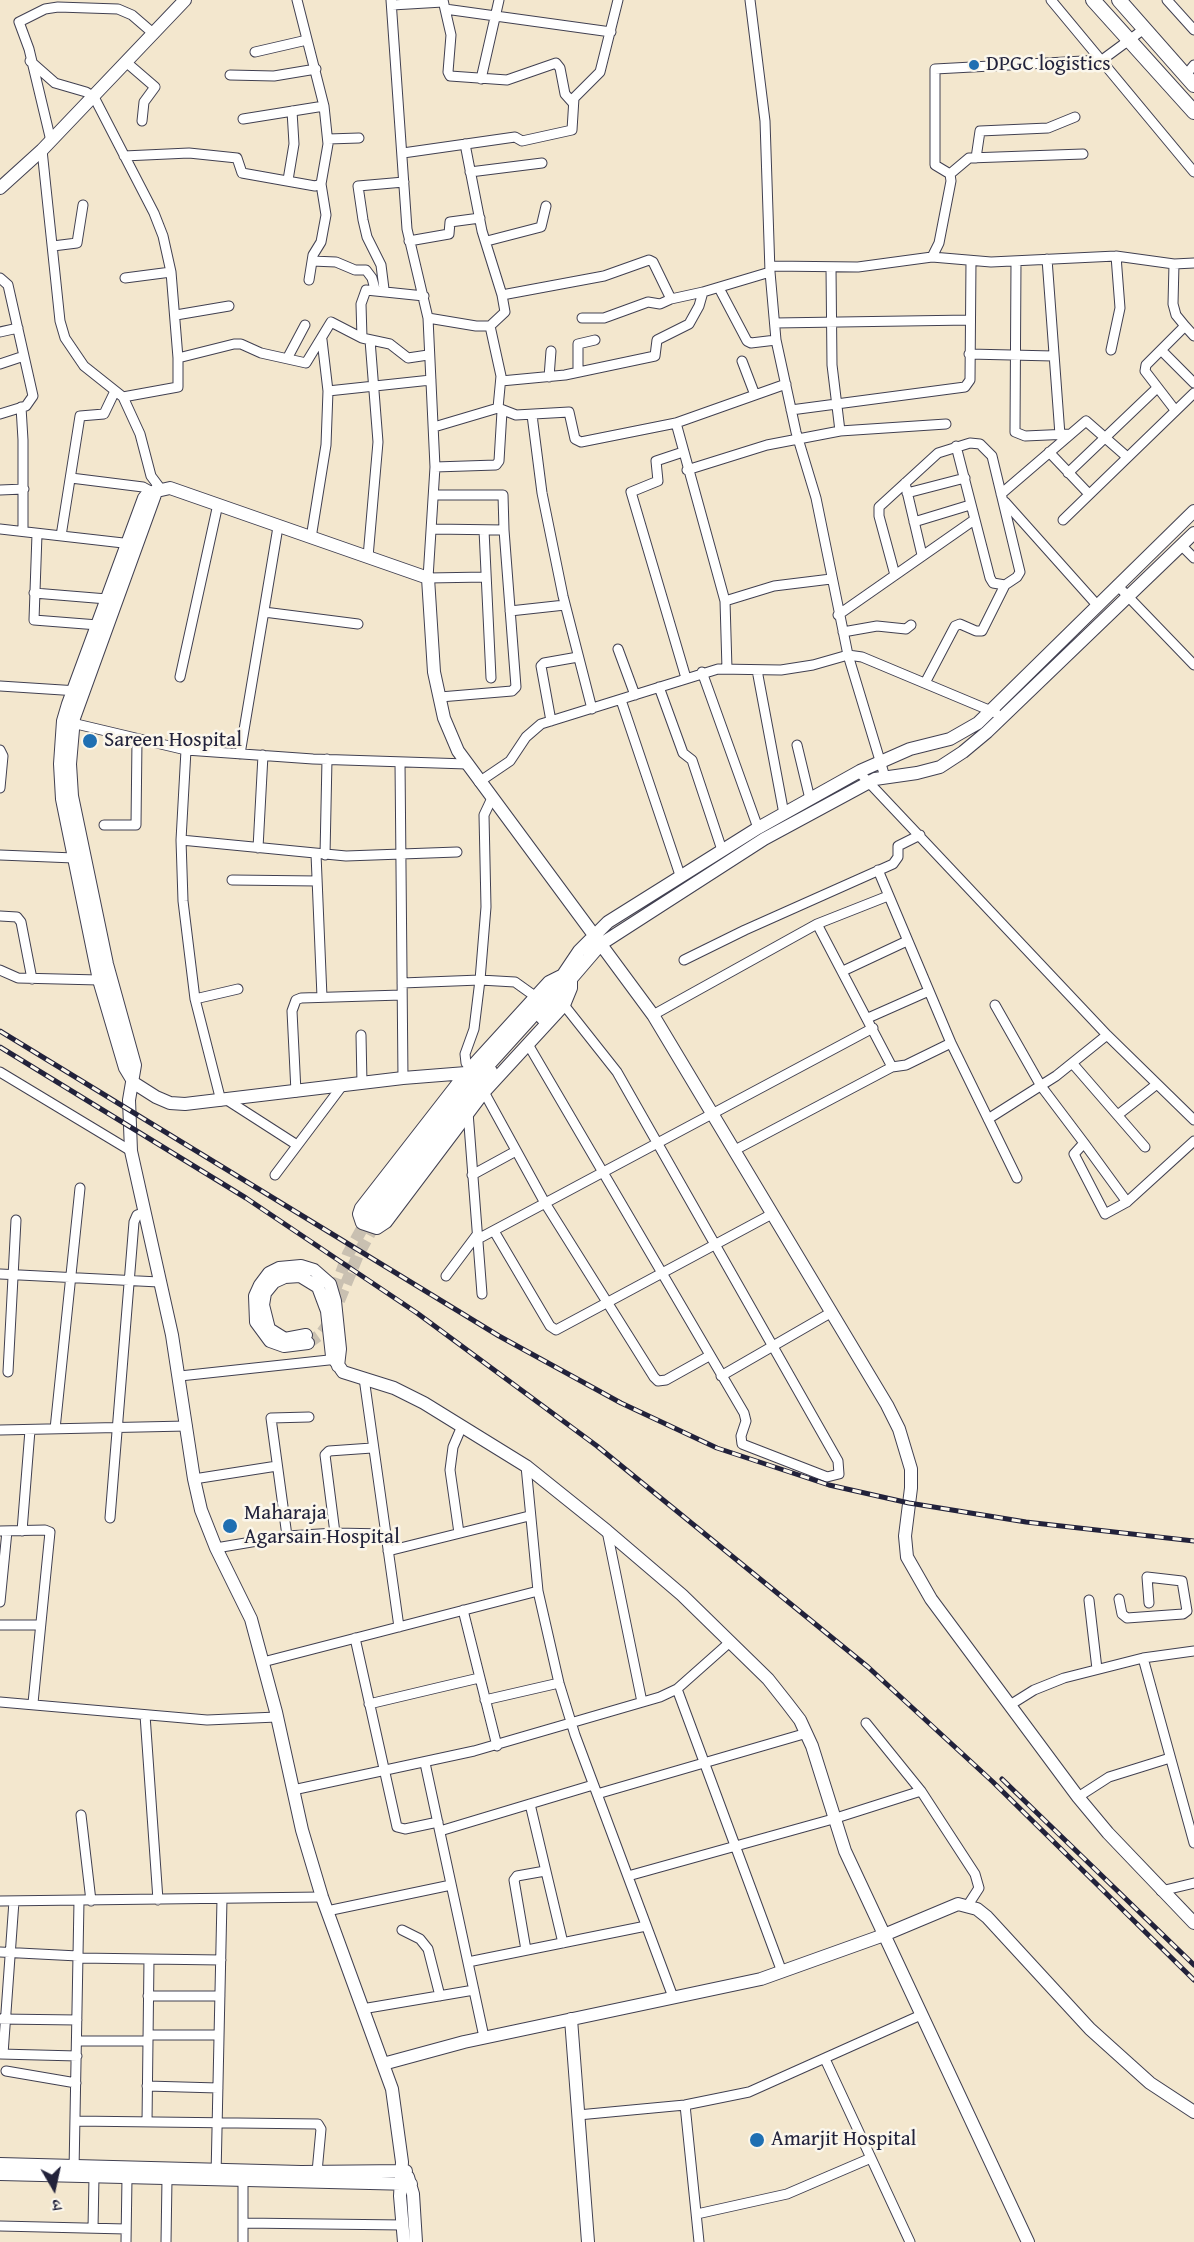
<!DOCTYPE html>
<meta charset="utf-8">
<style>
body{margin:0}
#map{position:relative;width:1194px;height:2242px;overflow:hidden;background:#f3e7ce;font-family:"Gentium Book Plus","Noto Serif Devanagari",serif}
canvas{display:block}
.north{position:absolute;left:24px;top:2158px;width:60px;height:60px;-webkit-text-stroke:4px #fbf7ec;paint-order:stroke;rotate:171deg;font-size:16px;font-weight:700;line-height:24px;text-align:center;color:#22223b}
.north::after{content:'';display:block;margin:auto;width:21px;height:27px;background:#22223b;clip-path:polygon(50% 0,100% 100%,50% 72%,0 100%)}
</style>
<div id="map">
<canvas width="1194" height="2242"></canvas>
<div class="north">उ</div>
</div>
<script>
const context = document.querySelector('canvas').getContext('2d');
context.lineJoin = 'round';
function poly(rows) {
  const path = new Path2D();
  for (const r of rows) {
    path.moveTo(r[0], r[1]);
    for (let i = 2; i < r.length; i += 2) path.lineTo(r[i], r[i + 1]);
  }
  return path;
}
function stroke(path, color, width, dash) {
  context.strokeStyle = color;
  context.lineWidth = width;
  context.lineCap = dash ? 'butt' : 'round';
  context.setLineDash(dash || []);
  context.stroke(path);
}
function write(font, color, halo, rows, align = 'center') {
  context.font = font + ' "Gentium Book Plus",serif';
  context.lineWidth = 5;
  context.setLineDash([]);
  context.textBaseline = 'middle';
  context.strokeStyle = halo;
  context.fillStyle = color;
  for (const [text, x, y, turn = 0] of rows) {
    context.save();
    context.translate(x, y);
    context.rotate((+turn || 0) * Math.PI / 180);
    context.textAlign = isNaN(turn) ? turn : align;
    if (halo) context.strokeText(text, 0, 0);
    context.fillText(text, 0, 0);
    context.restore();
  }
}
const secondaryTunnel = poly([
 [335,1290,348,1254,369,1216],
 [308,1343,321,1334,331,1320,358,1255,377,1220]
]);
const street = poly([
 [391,0,407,229,428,318,435,467,428,578,486,577],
 [443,0,445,9,611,32],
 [750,0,765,121,770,272,776,340,796,432,816,498,848,655,885,777],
 [1051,0,1194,172],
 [1167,0,1194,30],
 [392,5,443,2],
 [445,9,451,35,448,72,450,76,507,80,556,63,560,68,565,94,573,103],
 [255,52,307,40],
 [30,61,55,83,86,92,94,97,154,213,163,236,171,272,178,358],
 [126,62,155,87,144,102,142,121],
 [230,75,274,76,316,69],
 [1185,76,1194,65],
 [481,79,499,0],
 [243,119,324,106],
 [328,139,359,138],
 [51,141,29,49,19,22,45,9,58,7,118,9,132,15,154,34],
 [465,144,482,231,502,295],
 [42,150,60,321,65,338,84,366,123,397,140,434,151,476,160,488],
 [403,153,515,137,522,141,572,130,574,98,600,72,618,0],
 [124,156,189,153,237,158,242,173,315,186,321,184,328,144,324,106,297,0],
 [976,158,980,131,1048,128,1075,117],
 [470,172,542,163],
 [950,174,969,158,1083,154],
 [288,180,294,144,292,111],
 [409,241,449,234,450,222,480,218],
 [487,241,541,227,546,206],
 [53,246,77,243,83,205],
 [932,257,939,243,951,181,950,174,935,165,935,69,1102,60,1144,29],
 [1047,259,1060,435],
 [312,261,336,262,355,270,366,270,372,278,375,289],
 [1016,262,1015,432,1025,436,1070,434],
 [1174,264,1173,304,1176,315,1185,326],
 [770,266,858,267,932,257,991,262,1116,256,1174,264,1194,263],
 [831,268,832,365,840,431],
 [0,278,8,285,33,396,26,406,0,414],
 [125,278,171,272],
 [309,280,313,255,321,242,326,215,321,184],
 [719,288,747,341,751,343,776,340],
 [384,289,381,265,367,237,363,220,358,186,404,182],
 [176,315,229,306],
 [428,318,476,326,490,326,505,312,502,295,604,276,649,260,653,262,671,299,703,292],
 [582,318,604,318,648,302,660,304,671,299],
 [775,323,970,320],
 [490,326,501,376,498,408],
 [0,332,18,328],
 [362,338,361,304,366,290,424,296],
 [1111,350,1120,308,1116,256],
 [1161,350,1194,383],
 [969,354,1053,356],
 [288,357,305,325],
 [742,361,755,395],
 [0,364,24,356],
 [578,372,578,344,595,340],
 [549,377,551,351],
 [501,381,565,375,655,356,657,340,689,324,699,306,703,292,770,272],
 [328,391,431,380],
 [123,397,178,387,178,358,234,344,241,344,261,353,306,363,331,322,362,338,390,344,408,358,428,355],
 [21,407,23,440,23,531],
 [791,410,965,387,970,380,971,261],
 [1175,410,1145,371,1146,365,1185,326,1194,336],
 [532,415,542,493,563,596,592,709],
 [676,423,725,601,727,669],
 [434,427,498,408,516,415,569,412,575,439,581,442,676,423,786,384],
 [956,446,990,578,993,583,1005,585],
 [683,452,656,461,658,481,631,492,686,678],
 [1049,452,1088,493],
 [435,467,496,465,499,461,502,411],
 [687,470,767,445,840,431,946,424],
 [1068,473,1157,388],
 [71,478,143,487,156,494],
 [905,483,922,555],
 [0,490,24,489],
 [907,493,965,478],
 [1001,494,1086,421,1126,456],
 [1005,502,1097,605],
 [1063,520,1194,393],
 [914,522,970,505],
 [0,529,132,544],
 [433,529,504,530,503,495,435,495],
 [484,530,491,678],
 [37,534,34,620,98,625],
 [61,536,80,416,104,414,115,391],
 [311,538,326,445,328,391,322,340],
 [1181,545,1194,558],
 [368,557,378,442,370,340],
 [895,575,879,516,879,507,938,453,970,443,980,444,992,456,1020,572,1017,577,1005,585,982,631,976,631,960,624,955,626,925,683],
 [1117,585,1194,665],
 [34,593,107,599],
 [725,601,774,586,831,579],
 [510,611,565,605],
 [264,612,358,624],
 [838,615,974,520],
 [843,632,877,626,906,629,911,625],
 [618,649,635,695],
 [757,670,784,814],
 [702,672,758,828],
 [180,677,218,504],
 [0,686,78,691],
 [659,687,683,753,692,760,722,850],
 [440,697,512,691,516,687,504,530],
 [621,700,680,875],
 [551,721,541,666,544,663,578,657],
 [68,722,186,750,313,759,467,764],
 [797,745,810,799],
 [0,750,3,756,0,788],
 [186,750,181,840,183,901,195,999,221,1101],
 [240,754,278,527],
 [400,762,403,1078],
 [859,772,1107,1035,1194,1120],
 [479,782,510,761,526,737,541,724,718,669,781,670,813,665,848,655,862,657,996,713],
 [104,825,136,825,137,740],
 [181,840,346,856,457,852],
 [258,848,263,755],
 [316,854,322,997],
 [0,855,74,858],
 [325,855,327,759],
 [878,870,951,1043,1017,1178],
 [232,880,317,881],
 [0,916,17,917,21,922,32,979],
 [817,924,888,896],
 [684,960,745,930,893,864,898,857,898,846,920,835],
 [0,970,18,978,99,980],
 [843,971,907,941],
 [402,983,480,980,515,982,536,997],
 [195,999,238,989],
 [995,1005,1041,1086,1084,1143,1074,1154,1105,1214,1127,1202,1194,1141],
 [653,1015,817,924,892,1067,735,1150],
 [868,1018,929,991],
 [361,1035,362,1083],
 [529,1046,744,1413,746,1421,741,1436,742,1444,827,1477,839,1474,838,1461,617,1072,564,1005],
 [1073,1064,1145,1147],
 [470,1067,466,1063,465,1054,474,1029,480,980,486,907,484,815,492,798],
 [892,1067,906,1065,951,1043],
 [0,1072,131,1151],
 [296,1092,292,1011,296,1000,301,998,402,995],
 [484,1092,545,1203,654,1377,658,1381,666,1380,709,1356],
 [227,1100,297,1145],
 [468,1112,482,1294],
 [1119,1114,1157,1084],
 [988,1119,1056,1076,1107,1035],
 [1084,1143,1127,1202],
 [275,1175,342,1086],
 [472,1175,516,1151],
 [494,1231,550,1326,556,1330,772,1214],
 [476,1240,873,1028],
 [0,1274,159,1282],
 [446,1276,476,1236],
 [8,1372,16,1220],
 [180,1376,338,1359],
 [721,1376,832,1312],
 [364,1378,399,1627],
 [55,1429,80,1188],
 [0,1430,187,1426],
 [526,1466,538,1591,559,1683,575,1735,673,1997],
 [194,1479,277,1466],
 [110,1518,134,1222,137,1215,143,1213],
 [0,1531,45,1530,50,1532,33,1703],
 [22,1531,30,1430],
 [607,1531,642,1702],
 [335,1533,325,1455,329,1451,372,1448],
 [459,1533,450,1470,453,1447,462,1426],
 [287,1536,271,1418,309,1417],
 [216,1548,287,1536,335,1533,386,1534],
 [388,1551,529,1516],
 [1119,1599,1122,1614,1127,1618,1183,1614,1187,1611,1182,1581,1147,1577,1149,1603],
 [1089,1600,1097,1669],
 [0,1602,7,1531],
 [463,1610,497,1746],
 [0,1625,40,1625],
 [355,1638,397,1827,405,1829,438,1822],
 [1143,1658,1194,1843],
 [263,1662,538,1591],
 [677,1689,782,1972],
 [485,1700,559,1683],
 [0,1702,207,1720,277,1717],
 [369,1704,479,1678],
 [1010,1705,1034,1690,1064,1678,1143,1658,1194,1651],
 [145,1715,158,1900],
 [866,1723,921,1791,975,1874,979,1888,968,1905],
 [425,1763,484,2037],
 [293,1790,474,1751,660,1697,677,1689,730,1642],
 [597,1794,807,1733],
 [1078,1797,1109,1777,1170,1758],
 [530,1804,563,1943],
 [81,1815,91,1901],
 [440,1831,593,1785],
 [628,1876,833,1819,921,1791],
 [1161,1891,1194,1883],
 [0,1901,322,1897],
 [327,1911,451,1885],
 [402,1930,420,1939,428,1949,440,1996],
 [526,1950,514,1880,517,1876,545,1871],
 [0,1952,78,1956],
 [78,1958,221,1960],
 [468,1962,646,1926],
 [148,1996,220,1996],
 [362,2009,474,1990],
 [0,2019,77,2020],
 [148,2035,219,2035],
 [77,2041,148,2041],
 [0,2054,77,2056],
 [3,2054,14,1901],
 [825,2059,910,2242],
 [6,2071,76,2083],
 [147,2086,218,2088],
 [685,2105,699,2242],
 [578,2115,685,2105,749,2092,921,2015],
 [75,2121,318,2124,321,2129,317,2172],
 [147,2122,149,1959],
 [74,2171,79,1901],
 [216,2176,222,1899],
 [243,2181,243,2242],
 [697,2214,787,2194,871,2158],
 [243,2223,403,2225],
 [0,2226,126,2229],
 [93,2228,94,2177],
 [126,2242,127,2178],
 [166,2242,167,2179]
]);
const secondary = poly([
 [0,188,42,150,185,0],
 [157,489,74,718,70,764,72,796,107,964,135,1065,129,1100,131,1151,172,1335,194,1479,201,1510,216,1548,251,1619,276,1712,302,1830,322,1897,392,2089,402,2162,400,2196,404,2242],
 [563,975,571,979,571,988,564,1005,484,1092,386,1222,377,1228,362,1223,359,1214,361,1208,466,1073,549,982,563,975],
 [542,1018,571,979,601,944,764,839,875,779,917,773,940,767,963,752,987,732,1194,533],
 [466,1073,403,1078,185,1104,170,1103,156,1097,134,1083,125,1068,99,980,62,799,60,764,63,721,68,704,144,498,148,493,170,488,428,578,434,672,444,718,458,751,653,1015,887,1405,899,1429,911,1469,911,1488,905,1536,907,1557,931,1599,1078,1797,1108,1833,1194,1923],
 [369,1215,466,1090,542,1006,579,951,608,922,758,828,860,771,910,749,950,739,978,723,1194,511],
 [377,1220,491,1071],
 [306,1335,285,1339,269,1329,263,1305,265,1293,274,1282,285,1277,300,1276,318,1287,327,1311,332,1356,343,1372,394,1388,424,1403,526,1466,607,1531,682,1595,768,1679,787,1703,800,1720,812,1746,845,1851,1028,2242],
 [308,1343,284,1346,270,1341,256,1322,255,1296,260,1285,269,1273,279,1268,301,1266,314,1270,330,1284,335,1301,340,1349,338,1366],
 [571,2019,588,2242],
 [383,2064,464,2042,761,1979,884,1935,958,1904,977,1909,987,1917,1090,2029,1150,2083,1194,2112],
 [0,2164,301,2172,406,2171],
 [0,2174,411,2184],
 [408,2177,413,2194,416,2242]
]);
const primary = poly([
 [1093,0,1194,112],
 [1119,0,1194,85]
]);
const rail = poly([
 [0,1031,499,1336,621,1403,717,1448,829,1485,909,1503,1026,1522,1194,1541],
 [0,1047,246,1198,417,1313,597,1446,868,1667,993,1782,1194,1980],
 [1002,1779,1194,1965]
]);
const markers = [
 [974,65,6,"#1f6fb2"],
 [90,741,8,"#1f6fb2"],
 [230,1526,8,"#1f6fb2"],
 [757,2140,8,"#1f6fb2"]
];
const poiNames = [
 ["DPGC logistics",986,65],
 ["Sareen Hospital",104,741],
 ["Maharaja",244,1514],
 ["Agarsain Hospital",244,1538],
 ["Amarjit Hospital",771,2140]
];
stroke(secondaryTunnel, '#c9c0b1', 12, [12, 6]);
stroke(street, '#414051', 11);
stroke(secondary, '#414051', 14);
stroke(primary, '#414051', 16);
stroke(street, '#fff', 9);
stroke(secondary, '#fff', 12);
stroke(primary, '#fff', 14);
stroke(rail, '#22223b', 5);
stroke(rail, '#fbf7ec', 3, [9]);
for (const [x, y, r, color] of markers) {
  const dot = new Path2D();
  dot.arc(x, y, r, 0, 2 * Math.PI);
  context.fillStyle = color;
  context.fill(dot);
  stroke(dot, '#fbf7ec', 2);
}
write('21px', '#22223b', '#fbf7ec', poiNames, 'left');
</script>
